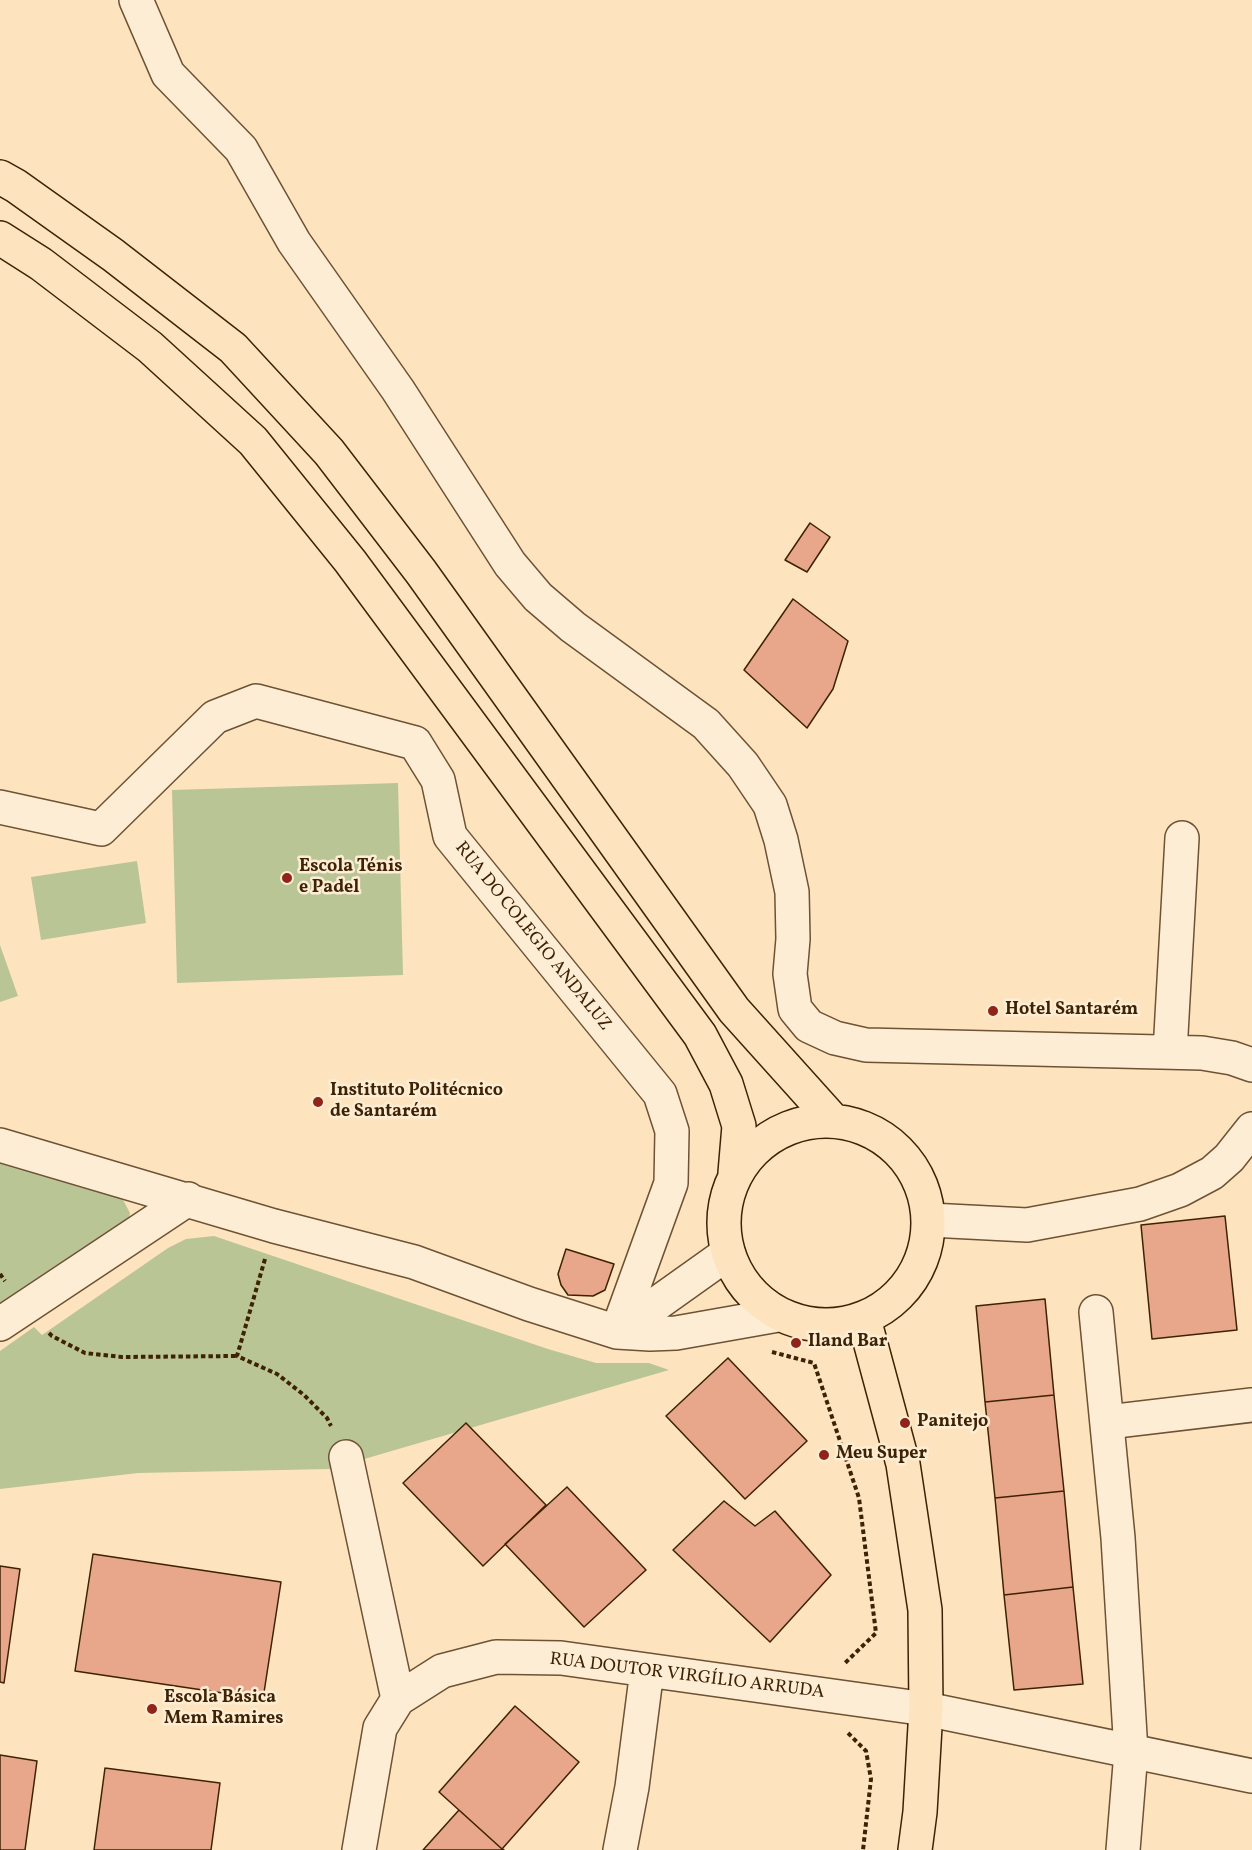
<!DOCTYPE html>
<meta charset="utf-8">
<style>
body{margin:0}
canvas{display:block;background:#fde4bf}
</style>
<canvas width="1252" height="1850"></canvas>
<script>
const context = document.querySelector('canvas').getContext('2d');
context.lineJoin = 'round';
function fill(path, color) {
  context.fillStyle = color;
  context.fill(path, 'evenodd');
}
function poly(rows) {
  const path = new Path2D();
  for (const r of rows) {
    if (r.length === 3) {
      path.moveTo(r[0] + r[2], r[1]);
      path.arc(r[0], r[1], r[2], 0, 2 * Math.PI);
      continue;
    }
    path.moveTo(r[0], r[1]);
    for (let i = 2; i < r.length; i += 2) path.lineTo(r[i], r[i + 1]);
  }
  return path;
}
function stroke(path, color, width, dash) {
  context.strokeStyle = color;
  context.lineWidth = width;
  context.lineCap = dash ? 'butt' : 'round';
  context.setLineDash(dash || []);
  context.stroke(path);
}
function write(font, color, halo, rows, align = 'center') {
  context.font = font + ' Vollkorn,serif';
  context.lineWidth = 5;
  context.setLineDash([]);
  context.textBaseline = 'middle';
  context.strokeStyle = halo;
  context.fillStyle = color;
  for (const [text, x, y, turn = 0] of rows) {
    context.save();
    context.translate(x, y);
    context.rotate((+turn || 0) * Math.PI / 180);
    context.textAlign = isNaN(turn) ? turn : align;
    if (halo) context.strokeText(text, 0, 0);
    context.fillText(text, 0, 0);
    context.restore();
  }
}
const green = poly([
 [398,783,403,975,177,983,172,790],
 [137,861,146,923,41,940,31,877],
 [0,945,18,996,0,1002],
 [0,1157,121,1196,130,1213,129,1219,0,1319],
 [214,1236,548,1349,596,1363,649,1363,669,1370,330,1469,138,1473,0,1489,0,1351,34,1327,42,1335,168,1248,186,1239]
]);
const building = poly([
 [810,523,830,537,807,572,785,560,810,523],
 [793,599,848,641,833,689,807,728,744,670,793,599],
 [1225,1216,1237,1330,1152,1339,1141,1225,1225,1216],
 [566,1249,614,1264,605,1290,593,1296,568,1295,561,1285,558,1274,566,1249],
 [1045,1299,1054,1395,985,1402,976,1306,1045,1299],
 [728,1358,807,1441,745,1499,666,1416,728,1358],
 [1054,1395,1064,1491,995,1498,985,1402,1054,1395],
 [466,1423,546,1505,483,1566,403,1483,466,1423],
 [567,1487,646,1570,584,1627,505,1544,567,1487],
 [1064,1491,1073,1587,1004,1595,995,1498,1064,1491],
 [724,1501,755,1526,775,1511,831,1575,770,1642,673,1550,724,1501],
 [93,1554,281,1582,263,1699,75,1671,93,1554],
 [0,1566,20,1569,4,1683,0,1682,0,1566],
 [1073,1587,1083,1684,1014,1690,1004,1595,1073,1587],
 [515,1706,579,1762,502,1849,439,1792,515,1706],
 [0,1755,37,1761,25,1850,0,1850,0,1755],
 [105,1768,220,1783,211,1850,94,1850,105,1768],
 [459,1810,502,1849,504,1850,423,1850,459,1810]
]);
const path = poly([
 [265,1259,237,1356,277,1374,304,1395,327,1418,331,1426],
 [0,1274,5,1281],
 [49,1333,52,1336,85,1353,122,1357,237,1356],
 [772,1352,814,1363,859,1498,876,1633,845,1663],
 [848,1733,866,1751,871,1779,863,1850]
]);
const minor = poly([
 [136,0,168,74,241,149,294,242,398,390,510,564,538,597,573,627,706,724,743,765,770,805,781,840,792,892,793,939,790,974,795,1009,809,1026,835,1038,866,1045,1202,1053,1232,1058,1252,1065],
 [0,807,101,829,215,717,256,701,415,743,438,780,450,836,660,1094,672,1131,671,1183,617,1332],
 [1170,1052,1182,838],
 [0,1145,274,1226,414,1262,529,1304,617,1332,650,1334,676,1333,778,1315],
 [930,1220,1027,1225,1140,1204,1180,1190,1212,1173,1229,1158,1252,1129],
 [1096,1312,1118,1538,1131,1752,1123,1850],
 [0,1324,188,1199],
 [617,1332,728,1253],
 [1108,1422,1252,1405],
 [346,1457,398,1699],
 [359,1850,380,1728,398,1699,442,1671,496,1657,561,1658,926,1709,1252,1776],
 [620,1850,632,1787,647,1670]
]);
const major = poly([
 [0,177,16,186,113,255,233,348,329,452,421,572,734,1010,832,1119],
 [0,238,41,264,150,347,253,441,350,561,700,1035,726,1084,739,1126,735,1173],
 [826,1223,102],
 [864,1319,903,1464,925,1610,926,1709,920,1812,915,1850]
]);
const markers = [
 [287,878,6,"#8f2418"],
 [993,1011,6,"#8f2418"],
 [318,1102,6,"#8f2418"],
 [796,1343,6,"#8f2418"],
 [905,1423,6,"#8f2418"],
 [824,1455,6,"#8f2418"],
 [152,1709,6,"#8f2418"]
];
const poiNames = [
 ["Escola Ténis",299,868],
 ["e Padel",299,889],
 ["Hotel Santarém",1005,1011],
 ["Instituto Politécnico",330,1092],
 ["de Santarém",330,1113],
 ["Iland Bar",808,1343],
 ["Panitejo",917,1423],
 ["Meu Super",836,1455],
 ["Escola Básica",164,1699],
 ["Mem Ramires",164,1720]
];
const streetNames = [
 ["RUA DO COLEGIO ANDALUZ",532,937,51],
 ["RUA DOUTOR VIRGÍLIO ARRUDA",687,1677,7]
];
fill(green, '#bac596');
fill(building, '#e8a68a');
stroke(building, '#3e2204', 1.5);
stroke(minor, '#6e5233', 36);
stroke(major, '#3e2204', 36);
stroke(path, '#3e2204', 4, [4.5, 3]);
stroke(minor, '#feedd5', 33);
stroke(major, '#fde4bf', 33);
for (const [x, y, r, color] of markers) {
  const dot = new Path2D();
  dot.arc(x, y, r, 0, 2 * Math.PI);
  context.fillStyle = color;
  context.fill(dot);
  stroke(dot, '#feedd5', 2);
}
write('bold 18px', '#3e2204', '#feedd5', poiNames, 'left');
write('18px', '#3e2204', '#feedd5', streetNames);
</script>
